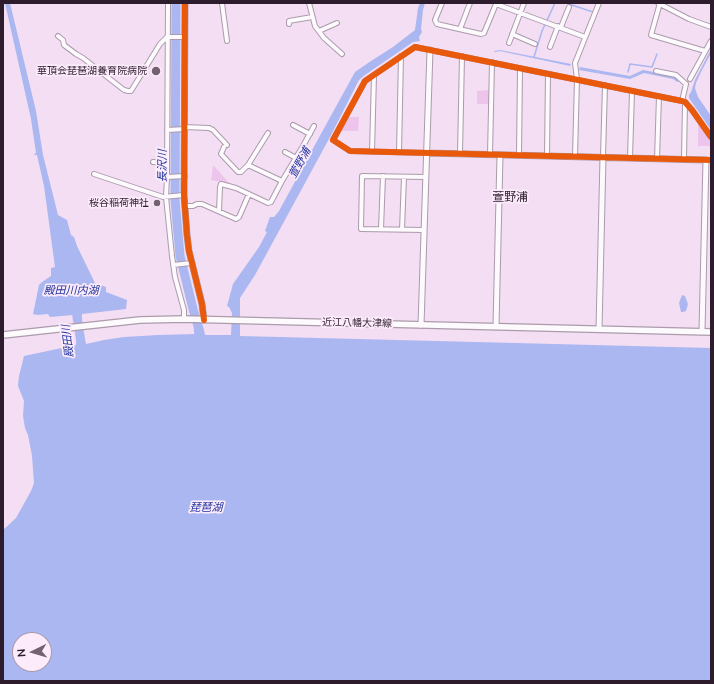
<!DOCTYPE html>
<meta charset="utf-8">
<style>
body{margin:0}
#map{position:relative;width:714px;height:684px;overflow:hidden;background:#f4def3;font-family:Mulish,sans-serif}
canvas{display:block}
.frame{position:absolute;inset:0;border:4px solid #2d1d2c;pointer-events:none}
.north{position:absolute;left:12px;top:632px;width:40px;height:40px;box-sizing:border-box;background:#fcebfb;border:1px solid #a999a8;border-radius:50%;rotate:265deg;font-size:11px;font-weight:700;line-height:16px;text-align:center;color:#2d1d2c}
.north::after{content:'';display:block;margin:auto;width:14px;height:18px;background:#736172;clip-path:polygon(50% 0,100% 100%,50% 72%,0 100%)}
</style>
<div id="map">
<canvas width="714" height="684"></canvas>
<div class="frame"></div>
<div class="north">N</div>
</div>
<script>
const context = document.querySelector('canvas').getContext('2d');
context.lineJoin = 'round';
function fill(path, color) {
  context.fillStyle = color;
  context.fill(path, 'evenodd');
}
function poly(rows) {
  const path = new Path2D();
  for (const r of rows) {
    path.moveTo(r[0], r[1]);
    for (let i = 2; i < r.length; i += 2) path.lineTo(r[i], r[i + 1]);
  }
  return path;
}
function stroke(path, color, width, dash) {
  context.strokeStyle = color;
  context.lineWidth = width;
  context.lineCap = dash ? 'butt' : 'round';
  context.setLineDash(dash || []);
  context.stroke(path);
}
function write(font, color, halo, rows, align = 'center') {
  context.font = font + ' Mulish,"Noto Sans JP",sans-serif';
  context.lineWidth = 3.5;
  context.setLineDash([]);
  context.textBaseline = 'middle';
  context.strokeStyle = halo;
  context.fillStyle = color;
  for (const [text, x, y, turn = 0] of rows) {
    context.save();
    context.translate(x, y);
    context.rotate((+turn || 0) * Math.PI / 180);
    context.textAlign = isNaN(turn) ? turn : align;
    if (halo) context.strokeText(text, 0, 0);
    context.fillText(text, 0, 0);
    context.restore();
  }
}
const green = poly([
 [489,90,489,104,477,104,477,91],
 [348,117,359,117,358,131,341,131,341,130],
 [700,124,711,141,711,146,698,146,698,125],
 [213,166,215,167,230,184,211,180]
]);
const water = poly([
 [5,3,10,3,36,111,43,155,58,215,67,220,71,235,74,237,77,246,95,283,106,287,106,292,127,300,126,309,82,314,81,322,75,322,73,315,50,317,48,314,37,315,33,314,39,285,42,282,51,276,51,268,55,267,44,186,37,155,35,155,34,154,36,153,31,119],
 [420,3,425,3,423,10,421,29,422,32,419,37,420,41,413,42,365,75,359,80,330,137,255,275,240,298,240,336,711,348,711,681,3,681,3,530,16,518,31,491,34,483,32,456,28,435,25,428,23,416,24,401,18,386,19,376,24,356,76,345,77,339,84,338,86,344,104,340,124,337,158,335,196,334,194,326,203,326,205,335,231,335,232,313,229,307,227,306,233,284,259,247,267,232,265,231,270,217,274,217,279,211,322,132,355,72,371,61,393,47,415,30,418,8],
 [20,640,44,640,44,664,20,664],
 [711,49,711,53,701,72,696,83,695,88,698,97,711,116,711,130,689,98,689,95,691,92,695,80],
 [500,50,571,64,570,66,500,51,495,52,494,51],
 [580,67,630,76,643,70,675,76,679,81,677,82,673,79,644,73,630,79,579,70],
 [682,295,685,296,688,304,686,311,683,312,681,312,679,303]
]);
const stream = poly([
 [566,3,593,12],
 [534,57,542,31,555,3],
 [628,72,630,64,652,67,657,54]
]);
const river = poly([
 [176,3,175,200,180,256,193,309,198,326,199,337],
 [76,310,82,349]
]);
const minor = poly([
 [168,3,167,177,166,197,172,256,175,277,184,310,184,319],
 [222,3,227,41],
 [309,3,315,26,324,38,342,54],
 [442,3,435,20,437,24,481,34,484,33,496,4,585,37],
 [658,3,689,19,711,27],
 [660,3,651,35,705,51],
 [289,24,289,21,312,17],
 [561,27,569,7],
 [460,29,470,3],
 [319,31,337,23],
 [512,34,535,44],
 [58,36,63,40,64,45,76,54,83,58,124,90,128,91,131,91,160,44,167,37,185,37],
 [509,43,524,3],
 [550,47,558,26],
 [656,71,676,75,686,84,682,101],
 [690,79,711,41],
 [293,125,310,134],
 [184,127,209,128,213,130,227,145],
 [167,130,185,129],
 [224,147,221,154,238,172,241,172,248,165,268,133],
 [285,152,296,158],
 [372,152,374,75],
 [399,152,401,56],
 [427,153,350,151,333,140,365,81,415,47,682,101,685,102,692,110,711,137],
 [460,154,462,56],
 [490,155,492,62],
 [519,155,520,68],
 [547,156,548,74],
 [575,157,577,79,575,63,599,3],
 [603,157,605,85],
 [630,158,632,91],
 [657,159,659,96],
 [684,159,685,102],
 [153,162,167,163],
 [248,165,282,181],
 [94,174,163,197,184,195],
 [167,177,185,176],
 [185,206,193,206,197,204,202,204,236,219,239,217,249,194],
 [219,211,220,187,221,184,236,188,268,203,271,202,282,181,303,146,314,126],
 [381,229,383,176],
 [402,230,404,177],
 [424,230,361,229,362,176,426,177],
 [173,265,191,263]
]);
const tertiary = poly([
 [185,3,184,195,187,235,189,251,202,304,204,320],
 [427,153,706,160,702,331],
 [421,325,430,50],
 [496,326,500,155],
 [599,329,603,157]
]);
const secondary = poly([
 [3,335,140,320,184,319,711,332]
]);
const cycleway = poly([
 [185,3,184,195,187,235,189,251,202,304,204,320],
 [711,137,692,110,685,102,682,101,415,47,365,81,333,140,350,151,711,160]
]);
const markers = [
 [156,71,5,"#736172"],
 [157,203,4,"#736172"]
];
const poiNames = [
 ["華頂会琵琶湖養育院病院",147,71],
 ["桜谷稲荷神社",149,203]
];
const streetNames = [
 ["近江八幡大津線",357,323,1]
];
const waterNames = [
 ["萱野浦",300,163,-61],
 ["長沢川",163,166,-90],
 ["殿田川内湖",71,291],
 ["殿田川",68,341,-97],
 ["琵琶湖",206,508]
];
const quarterNames = [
 ["萱野浦",510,197]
];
fill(green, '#edc4eb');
fill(water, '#aab7f0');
stroke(stream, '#aab7f0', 1.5);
stroke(river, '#aab7f0', 9);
stroke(minor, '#ab9bab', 6);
stroke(tertiary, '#ab9bab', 7);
stroke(secondary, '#ab9bab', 8);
stroke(minor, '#fdfafd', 4);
stroke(tertiary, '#fdfafd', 5);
stroke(secondary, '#fdfafd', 5.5);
stroke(cycleway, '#e8590c', 6);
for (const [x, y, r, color] of markers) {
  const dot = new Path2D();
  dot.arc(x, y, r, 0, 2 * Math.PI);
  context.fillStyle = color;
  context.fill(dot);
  stroke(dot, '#fcebfb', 1.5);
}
write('10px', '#2d1d2c', '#fcebfb', poiNames, 'right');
write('10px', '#2d1d2c', '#fcebfb', streetNames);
write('italic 11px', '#20359c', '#fcebfb', waterNames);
write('12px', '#2d1d2c', '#fcebfb', quarterNames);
</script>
